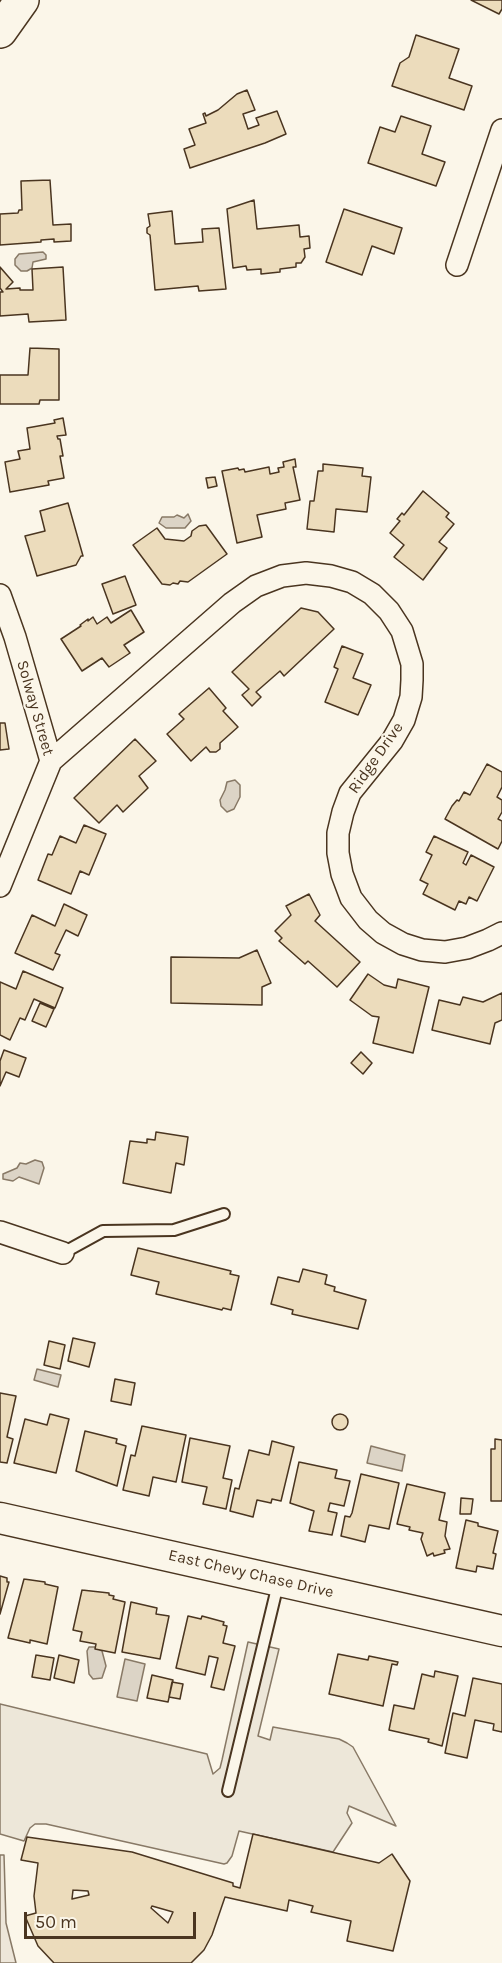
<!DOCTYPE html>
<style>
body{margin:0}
#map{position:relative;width:502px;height:1963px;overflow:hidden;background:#fbf6e9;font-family:Karla,sans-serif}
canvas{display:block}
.scale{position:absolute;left:24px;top:1912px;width:172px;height:27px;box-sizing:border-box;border:3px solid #4a3520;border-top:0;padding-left:8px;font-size:18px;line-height:21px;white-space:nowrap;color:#4a3520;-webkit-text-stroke:4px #fbf6e9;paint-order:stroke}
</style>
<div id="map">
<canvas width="502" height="1963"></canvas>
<div class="scale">50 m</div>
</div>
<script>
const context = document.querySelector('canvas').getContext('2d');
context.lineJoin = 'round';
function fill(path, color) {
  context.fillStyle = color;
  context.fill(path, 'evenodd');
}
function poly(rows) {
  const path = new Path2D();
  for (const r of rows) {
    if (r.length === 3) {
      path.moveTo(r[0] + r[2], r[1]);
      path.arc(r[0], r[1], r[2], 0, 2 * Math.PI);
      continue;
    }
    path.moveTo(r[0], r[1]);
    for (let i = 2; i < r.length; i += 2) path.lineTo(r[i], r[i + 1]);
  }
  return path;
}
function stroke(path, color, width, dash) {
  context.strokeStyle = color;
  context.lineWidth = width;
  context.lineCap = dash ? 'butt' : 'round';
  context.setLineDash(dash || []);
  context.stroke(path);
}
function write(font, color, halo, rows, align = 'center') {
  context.font = font + ' Karla,sans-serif';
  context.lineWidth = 4.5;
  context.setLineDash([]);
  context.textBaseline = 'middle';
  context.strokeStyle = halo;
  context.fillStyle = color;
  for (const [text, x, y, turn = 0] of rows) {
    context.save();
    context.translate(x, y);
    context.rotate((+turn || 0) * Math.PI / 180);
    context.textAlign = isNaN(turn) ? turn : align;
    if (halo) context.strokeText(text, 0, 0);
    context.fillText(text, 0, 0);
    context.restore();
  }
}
const green = poly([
 [0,1855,4,1855,6,1923,16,1963,0,1963,0,1855]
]);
const parking = poly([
 [248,1642,279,1649,258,1736,270,1740,273,1727,339,1739,347,1743,353,1747,359,1758,396,1826,349,1806,347,1813,352,1823,333,1852,239,1831,232,1856,227,1863,224,1864,46,1824,35,1824,30,1828,24,1841,0,1834,0,1704,207,1754,213,1774,220,1768,222,1760,248,1642]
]);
const water = poly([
 [43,252,46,255,46,259,33,262,32,268,27,271,21,271,15,265,15,259,19,254,43,252],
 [188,514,191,521,185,528,166,528,159,523,162,517,174,517,177,515,184,518,188,514],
 [235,780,240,785,240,797,234,809,227,812,221,806,220,800,225,790,227,782,235,780],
 [35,1160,42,1162,44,1168,39,1184,19,1177,13,1181,3,1179,3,1174,17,1168,20,1163,26,1164,35,1160],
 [37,1369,61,1375,58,1387,34,1380,37,1369],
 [371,1446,405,1455,402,1471,367,1463,371,1446],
 [89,1647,95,1647,102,1651,106,1666,102,1678,93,1679,89,1674,87,1651,89,1647],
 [125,1659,145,1664,137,1701,117,1697,125,1659]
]);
const building = poly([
 [471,0,502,0,502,9,499,14,471,0],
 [416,35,459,49,449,78,472,86,464,110,392,86,400,63,409,57,416,35],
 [247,90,255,110,243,114,248,129,259,125,256,118,277,111,286,134,265,143,190,168,184,149,195,145,189,129,206,123,203,114,205,113,206,116,218,110,237,94,247,90],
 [401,116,431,126,422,154,445,162,436,186,368,163,380,127,395,132,401,116],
 [50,180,53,225,71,224,71,241,54,242,54,239,41,240,41,242,0,245,0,214,18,213,19,210,22,210,21,181,50,180],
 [254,200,257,229,299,225,300,237,309,236,310,248,304,249,305,257,301,263,296,263,296,267,280,269,280,272,261,274,261,269,247,270,246,266,233,268,227,209,254,200],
 [344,209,402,228,394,254,372,246,362,275,326,262,344,209],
 [172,211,175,244,203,242,202,229,219,228,226,289,199,291,198,286,155,290,150,235,147,233,147,228,150,226,148,214,172,211],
 [0,267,13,282,6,289,20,288,20,290,33,290,32,269,63,267,66,320,29,322,28,314,0,316,0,292,3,292,0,288,0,267],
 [30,348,59,349,59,400,40,400,39,404,0,404,0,375,28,375,30,348],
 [63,418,66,435,57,436,58,439,60,439,63,456,60,456,64,478,48,481,49,485,10,492,5,462,20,459,18,451,30,449,27,428,55,423,54,420,63,418],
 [295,459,296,467,293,467,300,500,285,503,286,509,257,515,262,537,237,543,222,471,238,468,239,470,244,469,245,472,269,467,270,474,279,472,278,468,284,467,283,462,295,459],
 [323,464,363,468,362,476,371,477,367,512,336,509,334,532,307,529,310,501,314,501,318,471,323,471,323,464],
 [215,477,217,486,208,488,206,478,215,477],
 [423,491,449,513,446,517,454,524,439,542,447,548,423,580,394,557,404,545,390,533,400,521,397,519,402,513,404,515,423,491],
 [68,503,83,556,81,556,76,565,37,576,25,536,45,531,40,511,68,503],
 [206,525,227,554,188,582,180,581,178,584,173,583,170,585,162,584,133,545,157,528,165,539,184,541,191,536,192,531,199,526,206,525],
 [125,576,136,605,113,614,102,584,125,576],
 [301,608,318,612,334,629,284,676,280,671,256,692,261,697,252,706,242,695,249,689,232,672,301,608],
 [131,610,144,632,124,645,130,653,109,667,102,658,82,671,61,639,81,626,80,625,88,619,88,621,93,617,97,624,107,617,111,623,131,610],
 [342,646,363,654,353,678,371,685,358,715,325,702,338,669,334,667,342,646],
 [209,688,226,708,223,711,238,727,220,743,220,749,216,752,210,752,206,747,191,761,167,734,184,719,179,714,209,688],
 [0,723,5,723,9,749,0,750,0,723],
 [135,739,156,761,139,776,148,788,123,812,117,805,99,823,74,798,135,739],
 [487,764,502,772,502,787,497,797,502,800,502,812,498,819,502,821,502,841,498,849,445,819,452,806,457,800,459,801,464,792,470,795,487,764],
 [84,825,106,834,89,875,80,871,71,894,38,880,48,854,52,855,60,836,76,843,84,825],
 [434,836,468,852,463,863,466,865,471,855,494,867,477,901,469,897,466,904,459,901,455,910,423,894,428,884,420,880,432,855,426,852,434,836],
 [309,894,320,915,315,921,360,962,337,987,308,961,305,964,279,941,282,938,275,931,291,915,286,906,309,894],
 [64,904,87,915,78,936,66,930,55,953,60,955,53,970,15,953,32,915,55,926,64,904],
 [257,950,271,983,262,987,262,1005,171,1003,171,957,239,958,257,950],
 [23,971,63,988,55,1008,34,999,25,1020,20,1018,10,1040,0,1035,0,982,16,989,23,971],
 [368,974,384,985,396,988,398,979,429,987,413,1053,373,1043,379,1017,372,1016,350,1000,368,974],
 [502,993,502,1020,495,1023,490,1044,432,1030,439,1000,460,1005,463,997,483,1002,502,993],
 [40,1003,54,1009,46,1027,32,1021,40,1003],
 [4,1050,26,1058,19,1077,6,1072,0,1086,0,1061,4,1050],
 [361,1052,372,1063,363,1074,351,1063,361,1052],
 [156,1132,188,1137,184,1165,176,1163,171,1193,123,1183,130,1141,147,1143,147,1139,155,1140,156,1132],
 [138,1248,231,1271,230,1274,239,1276,231,1310,223,1308,222,1310,156,1294,159,1282,131,1275,138,1248],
 [303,1269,327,1275,325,1284,335,1287,334,1291,366,1300,358,1329,292,1314,293,1310,271,1304,278,1277,299,1282,303,1269],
 [73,1338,95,1343,89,1367,68,1361,73,1338],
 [49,1341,65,1345,60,1369,44,1365,49,1341],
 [115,1379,135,1383,131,1405,111,1401,115,1379],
 [0,1393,16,1396,7,1437,13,1439,7,1463,0,1462,0,1393],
 [50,1414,69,1419,56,1473,14,1463,25,1419,47,1425,50,1414],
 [340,1422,8],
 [142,1426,186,1435,176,1482,153,1477,149,1496,123,1490,131,1455,135,1456,142,1426],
 [85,1431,117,1439,116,1443,126,1446,117,1486,76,1471,85,1431],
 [190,1438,230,1446,223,1478,232,1480,226,1509,203,1504,207,1487,182,1482,190,1438],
 [495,1439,502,1440,502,1501,491,1501,491,1449,495,1449,495,1439],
 [272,1441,294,1447,281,1501,272,1499,271,1503,257,1500,253,1517,230,1511,235,1488,239,1489,249,1450,269,1455,272,1441],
 [299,1462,337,1470,335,1478,350,1481,344,1506,330,1503,328,1511,337,1513,332,1535,309,1531,314,1511,290,1503,299,1462],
 [361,1474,399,1483,389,1529,369,1525,365,1542,341,1536,345,1516,350,1517,352,1513,361,1474],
 [407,1484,445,1493,439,1520,447,1522,445,1536,450,1549,444,1550,445,1553,434,1556,433,1553,427,1556,421,1539,423,1533,409,1530,410,1527,397,1524,407,1484],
 [461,1498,473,1499,471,1514,460,1514,461,1498],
 [466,1520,478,1523,478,1526,498,1531,493,1553,496,1554,493,1569,477,1566,476,1572,456,1568,466,1520],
 [0,1576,7,1578,7,1582,9,1582,0,1614,0,1576],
 [24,1579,45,1582,45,1584,58,1587,47,1644,30,1640,30,1643,8,1638,24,1579],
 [82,1590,109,1593,109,1595,114,1596,113,1599,125,1602,115,1653,95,1649,96,1644,80,1641,82,1632,73,1630,82,1590],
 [131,1602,157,1608,156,1614,169,1616,160,1659,122,1652,131,1602],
 [188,1616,201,1619,202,1616,224,1622,223,1625,227,1626,223,1643,235,1646,224,1690,211,1687,218,1658,209,1656,205,1675,176,1668,188,1616],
 [338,1654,368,1660,369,1656,398,1662,397,1665,392,1664,383,1706,329,1694,338,1654],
 [36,1655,54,1658,50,1680,32,1677,36,1655],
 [59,1655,79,1660,74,1683,54,1678,59,1655],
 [435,1671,458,1676,442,1746,428,1742,429,1739,389,1730,394,1705,414,1709,422,1674,434,1677,435,1671],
 [152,1675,173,1680,168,1702,147,1698,152,1675],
 [473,1678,502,1684,502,1732,493,1730,494,1724,475,1720,467,1758,445,1753,453,1713,465,1716,473,1678],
 [172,1682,183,1684,180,1699,169,1697,172,1682],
 [253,1834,379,1863,392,1854,410,1881,393,1951,347,1941,351,1921,311,1912,313,1906,289,1900,287,1911,225,1897,212,1935,204,1950,191,1963,54,1963,38,1946,25,1916,36,1913,34,1896,38,1863,21,1860,27,1837,132,1852,233,1883,233,1886,240,1888,253,1834],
 [73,1890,88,1891,89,1895,72,1899,73,1890],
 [152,1906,173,1912,168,1923,151,1908,152,1906]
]);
const lane = poly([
 [63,1253,103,1231,174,1230,224,1214],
 [228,1791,278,1584]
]);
const street = poly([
 [457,265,502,130],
 [0,595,15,637,51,761,0,886],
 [51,761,232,603,256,586,282,576,306,573,331,576,352,582,372,594,389,611,402,631,412,664,412,680,411,697,404,720,392,741,350,793,343,812,338,833,338,853,342,874,351,898,368,920,383,933,403,944,422,950,445,952,467,948,488,940,502,933],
 [0,1232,63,1253]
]);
const secondary = poly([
 [0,1518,502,1631]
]);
const highway = poly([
 [0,31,22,0]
]);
const streetNames = [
 ["Solway Street",35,708,74],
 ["Ridge Drive",376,758,-55],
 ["East Chevy Chase Drive",251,1574,13]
];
fill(green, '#ede6d9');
stroke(green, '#887966', 1.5);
fill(parking, '#ede7d9');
stroke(parking, '#887966', 1.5);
fill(water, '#dcd4c6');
stroke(water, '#887966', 1.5);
fill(building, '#ecdcbc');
stroke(building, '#4a3520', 1.5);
stroke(lane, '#4a3520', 14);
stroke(street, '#4a3520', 24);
stroke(secondary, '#4a3520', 33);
stroke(highway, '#4a3520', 36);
stroke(lane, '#fbf6e9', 10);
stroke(street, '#fbf6e9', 21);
stroke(secondary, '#fbf6e9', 30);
stroke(highway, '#fbf6e9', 33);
write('16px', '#4a3520', '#fbf6e9', streetNames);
</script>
